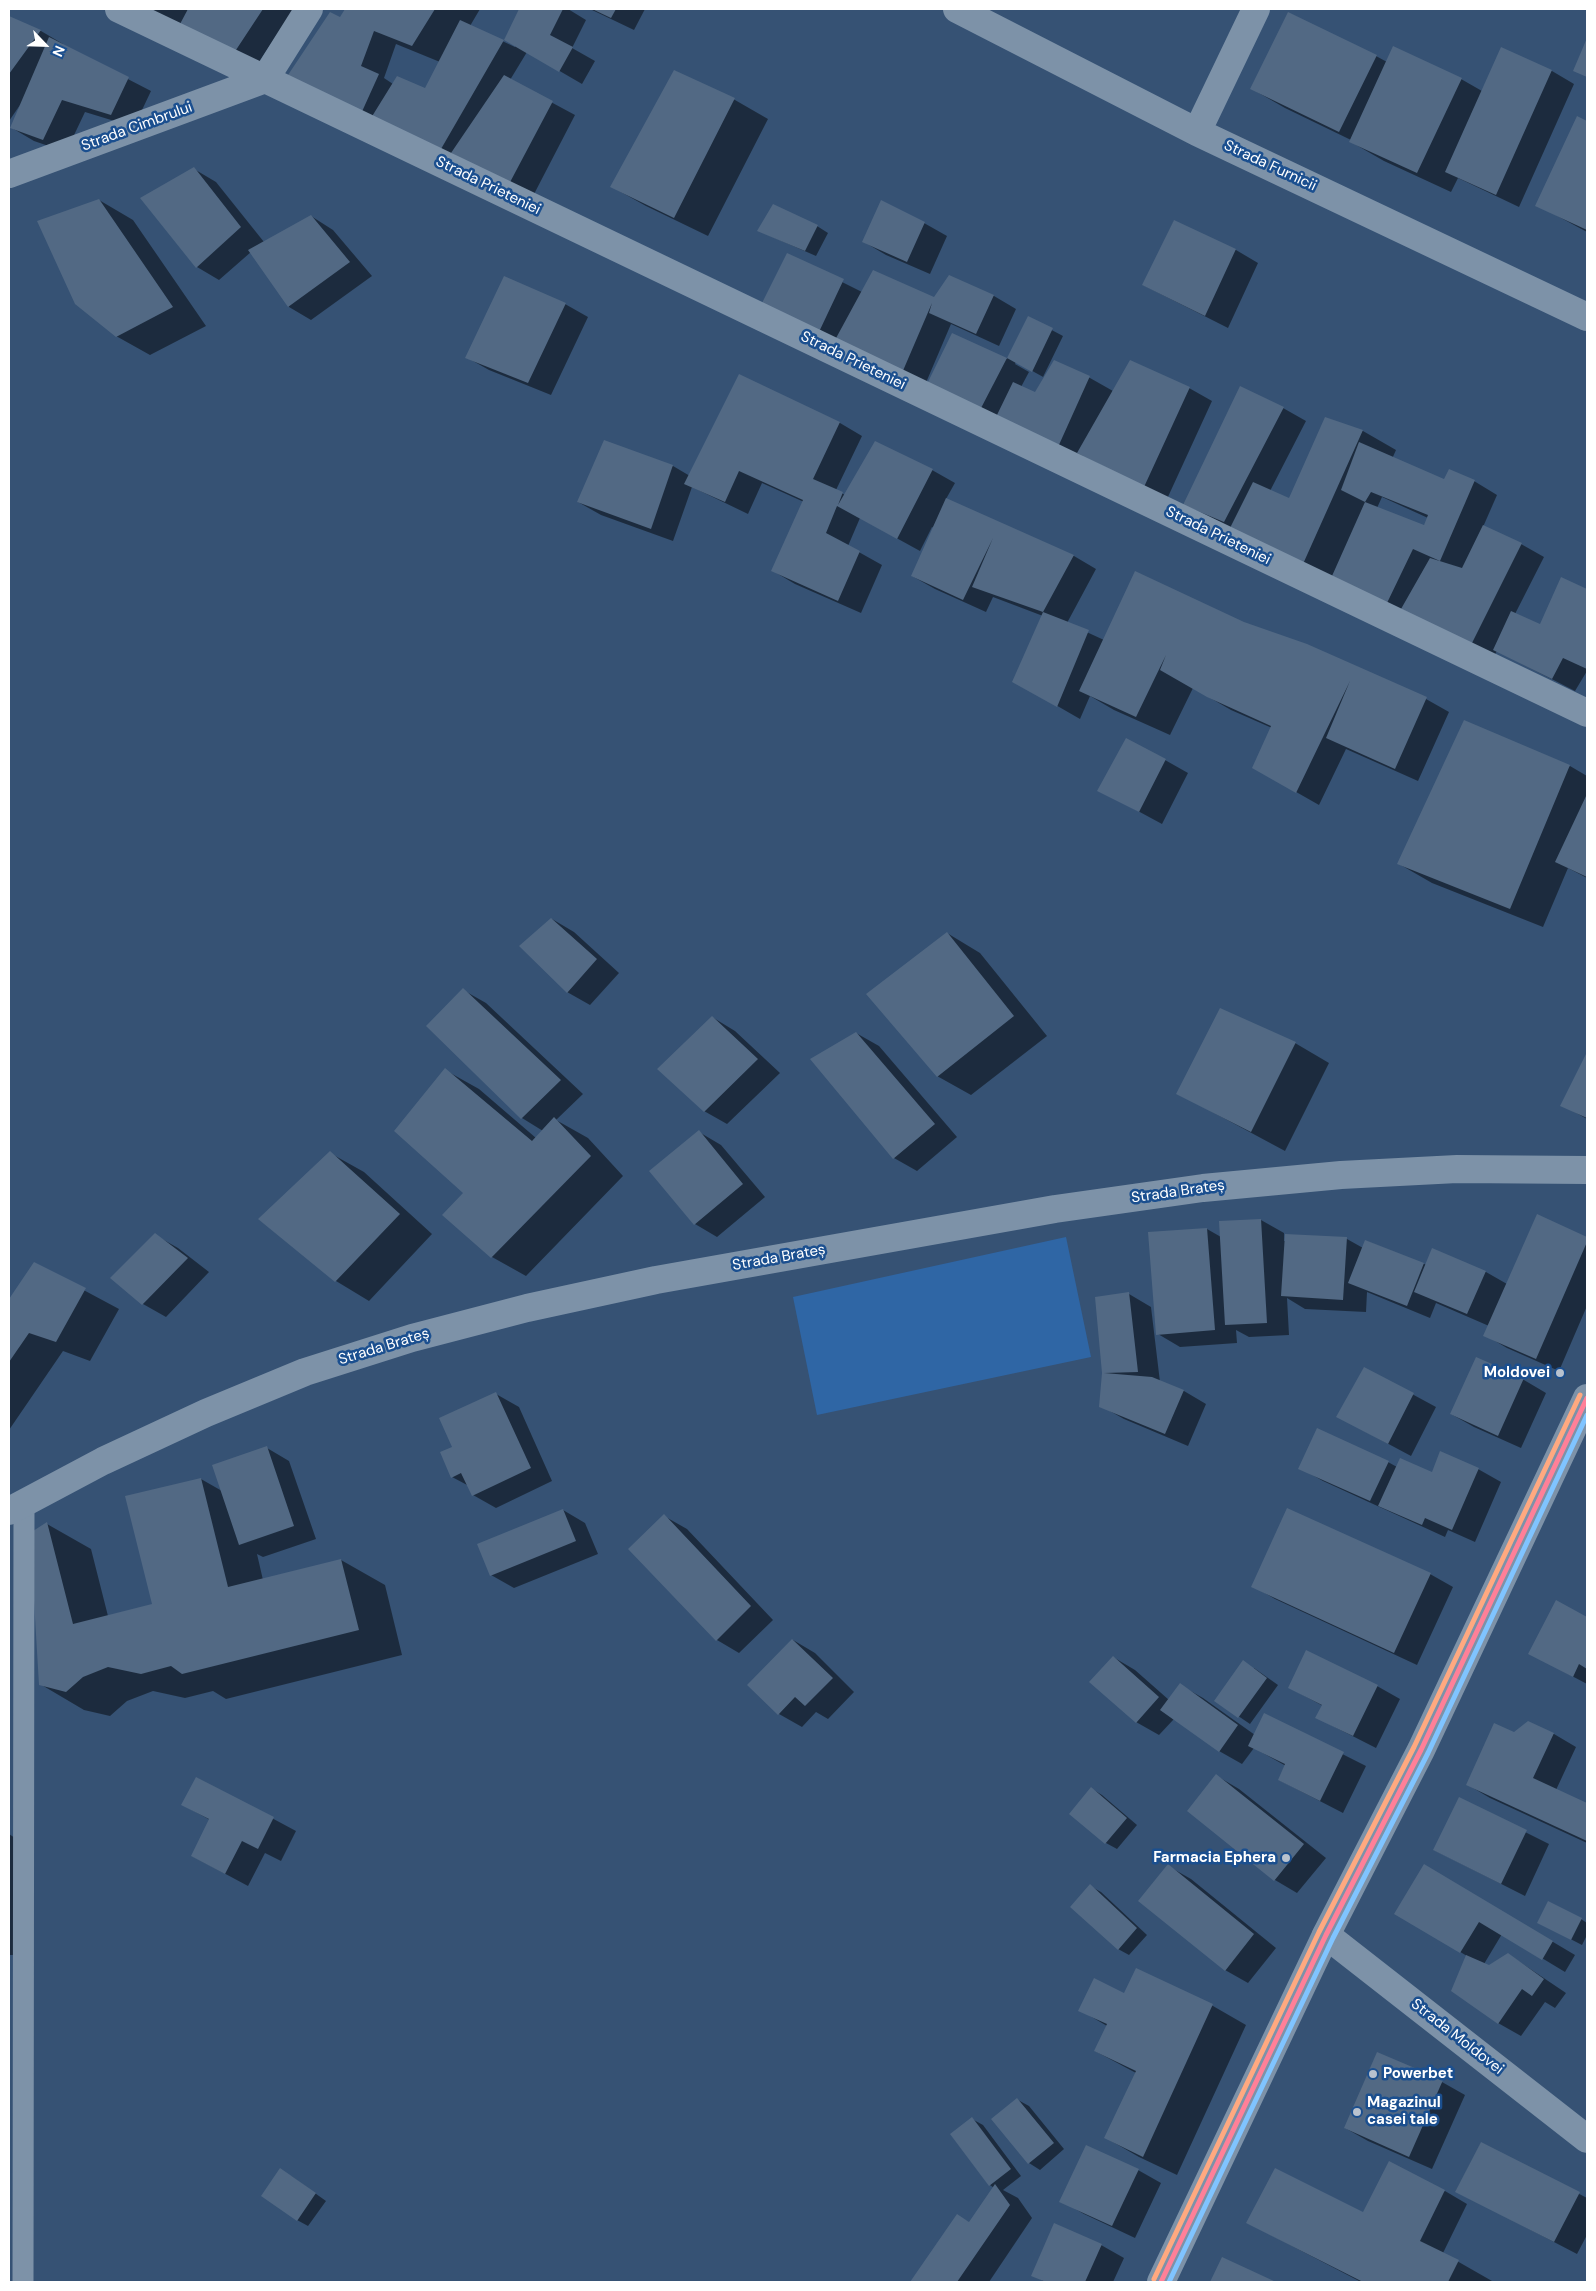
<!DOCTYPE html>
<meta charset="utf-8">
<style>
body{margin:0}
#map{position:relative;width:1596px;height:2291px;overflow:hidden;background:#365274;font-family:"DM Sans",sans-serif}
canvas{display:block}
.frame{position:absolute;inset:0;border:10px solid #fff;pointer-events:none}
.north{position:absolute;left:20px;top:20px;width:50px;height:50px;-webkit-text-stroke:4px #1b4f8f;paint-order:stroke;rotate:114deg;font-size:14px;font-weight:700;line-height:20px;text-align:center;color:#fff}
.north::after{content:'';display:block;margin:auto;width:18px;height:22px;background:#fff;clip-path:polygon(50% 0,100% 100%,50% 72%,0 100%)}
</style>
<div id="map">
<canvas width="1596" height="2291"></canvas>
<div class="frame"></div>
<div class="north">N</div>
</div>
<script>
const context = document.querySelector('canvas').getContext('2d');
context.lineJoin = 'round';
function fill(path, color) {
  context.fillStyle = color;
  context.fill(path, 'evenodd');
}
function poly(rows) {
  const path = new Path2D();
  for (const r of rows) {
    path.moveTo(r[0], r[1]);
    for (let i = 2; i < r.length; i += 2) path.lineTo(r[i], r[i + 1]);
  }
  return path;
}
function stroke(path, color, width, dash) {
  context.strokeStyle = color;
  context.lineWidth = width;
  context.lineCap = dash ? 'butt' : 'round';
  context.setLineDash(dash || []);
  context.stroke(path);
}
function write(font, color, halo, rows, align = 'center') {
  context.font = font + ' "DM Sans",sans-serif';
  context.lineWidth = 5;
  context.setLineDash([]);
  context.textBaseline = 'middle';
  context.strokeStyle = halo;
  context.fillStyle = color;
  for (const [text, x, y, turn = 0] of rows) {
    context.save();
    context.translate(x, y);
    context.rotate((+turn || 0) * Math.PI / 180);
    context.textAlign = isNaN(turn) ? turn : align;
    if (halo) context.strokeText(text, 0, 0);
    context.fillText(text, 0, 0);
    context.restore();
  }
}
const green = poly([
 [1066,1237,1091,1357,817,1415,793,1297]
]);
const shadow = poly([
 [148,9,294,9,257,65,182,24],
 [347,9,480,9,470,26,515,47,516,45,505,39,521,9,568,9,586,20,572,48,595,61,582,84,527,52,510,80,575,115,532,198,310,91],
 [396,44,440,62,426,89,393,84,384,78],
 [590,9,645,9,634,30],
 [9,17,41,31,63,44,62,45,151,91,134,127,85,112,66,152,34,141,12,128,20,105,9,121],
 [1502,49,1552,71,1574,84,1519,207,1458,178,1451,192,1384,161,1351,142,1351,140,1285,108,1252,89,1376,56,1387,62,1461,79,1482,91],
 [675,71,735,100,768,119,708,236,646,206,612,187],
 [1577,118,1587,122,1587,232,1537,205],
 [194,169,216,182,264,242,311,216,333,230,372,276,311,320,289,307,251,252,219,280,197,267],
 [99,200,133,220,206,326,150,355,116,336],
 [1174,221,1236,250,1258,263,1228,328,1143,285],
 [924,223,947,236,930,274,886,255,864,242],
 [817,226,828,233,816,256,759,231],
 [788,255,862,292,935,299,950,277,994,296,1016,309,999,346,951,324,925,385,785,319],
 [565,304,588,317,551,395,489,370,466,357],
 [1029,318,1063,336,1043,377,1045,378,1054,362,1090,378,1113,391,1189,388,1212,401,1167,499,1083,455,1081,459,951,396,953,335,1007,359],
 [1016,362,1045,378,1036,394,1021,387,1029,372,1015,364],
 [740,376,840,423,862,436,836,490,845,495,932,470,955,483,946,499,1074,556,1096,569,1067,623,1104,640,1136,573,1243,623,1426,699,1449,712,1418,781,1346,749,1319,805,1254,768,1272,728,1231,710,1193,688,1170,735,1114,710,1090,696,1080,719,1014,681,1043,616,993,597,986,612,935,589,912,576,934,528,932,527,920,551,860,518,848,546,882,565,861,613,795,584,773,571,804,502,762,483,748,514,692,487,673,541,601,515,578,502,673,466,690,476],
 [1283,408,1306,421,1270,491,1290,499,1326,418,1363,431,1396,450,1392,459,1444,481,1474,481,1497,495,1483,527,1521,544,1544,557,1515,614,1541,626,1561,579,1587,591,1587,671,1575,691,1497,651,1494,656,1337,583,1185,504],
 [1382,497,1428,518,1424,526,1377,508],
 [1165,760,1188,773,1162,824,1099,790],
 [1570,766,1587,776,1587,878,1568,868,1543,927,1432,883,1399,864],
 [552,919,574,932,619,973,590,1005,567,992],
 [947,933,980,953,1047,1036,971,1095,937,1076],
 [463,990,486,1003,583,1094,556,1120,588,1138,623,1176,526,1276,492,1257,465,1193,445,1070,479,1089,536,1138,543,1131,522,1118],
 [712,1017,735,1031,780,1073,727,1124,704,1111],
 [856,1033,879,1046,957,1137,917,1171,894,1158,812,1060],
 [1295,1043,1329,1063,1285,1151,1177,1093],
 [1587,1054,1587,1119,1562,1105],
 [699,1132,721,1145,765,1197,717,1237,695,1224],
 [330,1153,364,1172,432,1234,369,1301,336,1281,259,1219],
 [1538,1216,1587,1238,1587,1306,1559,1371,1507,1348,1485,1335,1489,1326,1436,1303,1430,1318,1367,1292,1366,1312,1305,1309,1287,1298,1289,1335,1249,1337,1236,1330,1237,1343,1180,1347,1158,1334,1207,1229,1221,1237,1261,1220,1284,1233,1284,1241,1286,1241,1286,1235,1347,1239,1363,1248,1366,1241,1427,1265,1486,1272,1507,1284],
 [155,1235,178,1248,209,1272,166,1317,143,1304,112,1278],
 [35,1264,119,1309,90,1361,63,1351,9,1430,9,1301],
 [1129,1294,1151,1307,1160,1382,1184,1391,1206,1404,1188,1446,1124,1419,1101,1406,1104,1373],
 [1476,1359,1524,1380,1546,1393,1521,1448,1474,1427,1451,1414],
 [1364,1368,1436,1407,1411,1456,1338,1417],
 [496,1394,519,1407,552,1481,496,1508,473,1495,469,1486,452,1477,453,1448],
 [267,1448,289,1461,316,1539,263,1557,257,1554,263,1580,341,1560,385,1585,402,1655,226,1699,213,1691,185,1698,153,1691,127,1701,110,1716,84,1710,40,1684,47,1524,91,1549,108,1616,153,1605,201,1479,222,1491],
 [1388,1462,1397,1467,1432,1474,1478,1469,1501,1482,1475,1542,1448,1530,1445,1537,1323,1481,1300,1468],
 [563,1510,585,1523,598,1554,514,1588,491,1575],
 [664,1516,687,1529,773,1620,739,1653,717,1640],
 [1430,1574,1453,1587,1417,1665,1275,1599,1253,1586],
 [1557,1602,1587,1618,1587,1684,1553,1666],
 [793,1640,815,1653,854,1692,828,1719,816,1712,802,1727,779,1714],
 [1113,1657,1135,1670,1169,1700,1180,1685,1203,1698,1255,1735,1265,1715,1366,1766,1343,1813,1279,1780,1286,1766,1254,1748,1242,1764,1219,1751,1174,1719,1159,1735,1136,1722],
 [1254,1668,1278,1685,1250,1724,1216,1701],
 [1377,1686,1400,1699,1376,1748,1317,1718,1323,1706,1290,1688],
 [1514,1734,1554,1734,1576,1747,1556,1790,1587,1805,1587,1843,1490,1798,1468,1785],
 [1217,1776,1239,1789,1326,1858,1297,1893,1275,1880],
 [197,1778,296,1831,281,1861,265,1853,248,1886,192,1856,210,1820,183,1805],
 [1092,1789,1102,1795,1137,1825,1117,1849,1106,1843,1071,1814],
 [1459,1799,1549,1844,1525,1896,1434,1850],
 [9,1834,15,1838,19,1955,9,1955],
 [1168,1866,1191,1879,1276,1948,1248,1983,1225,1970],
 [1447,1879,1575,1955,1565,1972,1502,1934,1484,1964,1489,1966,1508,1954,1566,1993,1555,2008,1545,2002,1521,2036,1498,2023,1467,1956,1395,1913],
 [1090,1886,1101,1892,1147,1935,1129,1955,1118,1949],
 [1581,1919,1587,1923,1587,1935,1582,1945,1549,1928],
 [1137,1970,1213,2006,1246,2025,1177,2175,1139,2157,1106,2138,1136,2073,1095,2051,1107,2026,1080,2010,1125,1994],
 [1442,2082,1465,2095,1432,2169,1368,2141,1345,2128],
 [1018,2100,1029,2106,1064,2149,1040,2170,1029,2163,993,2120],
 [972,2119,983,2125,1021,2176,1003,2190,1018,2198,1032,2218,989,2282,912,2282,957,2215,970,2223,994,2188,990,2185],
 [1481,2143,1587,2198,1587,2235,1577,2254,1456,2191],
 [1138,2170,1161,2183,1135,2238,1084,2214,1061,2201],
 [291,2176,326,2201,308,2226,297,2220],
 [1445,2191,1467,2204,1443,2253,1492,2281,1491,2282,1361,2282,1248,2223,1370,2217],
 [1101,2245,1124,2258,1113,2282,1045,2282,1033,2275],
 [1222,2259,1273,2282,1211,2282]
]);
const building = poly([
 [188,9,263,9,234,53,180,24],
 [345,9,435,9,412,46,374,31,361,66,379,74,360,116,286,78,330,12,340,17],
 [519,9,563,9,550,35,573,47,559,72,504,40],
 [592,9,616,9,611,18],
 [1288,12,1377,55,1339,132,1250,89],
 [9,16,41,30,9,74],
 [460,20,504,40,441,149,371,118,397,76,425,88],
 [49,37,129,77,111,115,62,100,43,140,10,128],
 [1587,38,1587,77,1573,71],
 [1393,46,1462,78,1417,173,1349,142],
 [1501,47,1552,70,1496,195,1445,172],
 [674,70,735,98,674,218,610,187],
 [504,75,553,101,508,186,451,153],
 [1577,116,1587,121,1587,230,1535,206],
 [194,167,241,227,196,268,140,198],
 [99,199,173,307,116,337,75,304,37,221],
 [881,200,925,222,907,262,862,242],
 [773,204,818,225,805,251,757,231],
 [311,215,350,262,288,307,248,250],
 [1174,220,1236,249,1205,316,1142,285],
 [787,253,844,279,818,334,760,307],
 [873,270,934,297,949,275,994,295,976,334,929,313,932,303,902,373,835,340],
 [504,276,566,303,528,383,465,358],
 [1028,316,1053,328,1032,372,1007,358],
 [952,333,1007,358,980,410,927,384],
 [1054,360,1090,376,1058,447,996,417,1013,382,1035,392],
 [1130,360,1190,387,1144,487,1077,453],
 [739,374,840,422,813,479,843,492,838,505,875,441,933,469,897,539,837,506,826,533,860,551,838,601,771,571,803,500,739,471,725,502,684,484],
 [1240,386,1284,407,1224,522,1183,505],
 [1325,417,1363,430,1303,564,1230,528,1253,482,1289,498],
 [604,440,673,465,651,529,577,502],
 [1359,442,1444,479,1449,469,1475,480,1440,561,1413,549,1387,603,1332,576,1365,502,1341,490],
 [1371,492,1428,515,1424,525,1365,502],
 [946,498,1074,555,1043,612,972,587,993,538,963,600,911,576],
 [1483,525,1522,543,1471,645,1401,609,1430,558,1462,568],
 [1135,571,1244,622,1307,644,1427,697,1395,769,1326,738,1350,681,1296,793,1252,768,1271,726,1207,697,1160,670,1166,655,1136,717,1079,691],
 [1561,577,1587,589,1587,669,1563,658,1552,679,1493,650,1511,611,1540,624],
 [1043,612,1089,630,1057,707,1012,682],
 [1464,720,1570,765,1510,909,1397,864],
 [1126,738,1166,759,1139,812,1097,791],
 [1587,794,1587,877,1555,862],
 [551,918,597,959,567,993,519,946],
 [947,932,1014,1016,937,1077,866,994],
 [463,988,561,1080,521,1119,426,1026],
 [1220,1008,1296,1042,1251,1132,1176,1094],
 [712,1016,758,1059,704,1112,657,1069],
 [856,1032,935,1124,893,1159,810,1059],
 [1587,1052,1587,1118,1560,1106],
 [445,1068,532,1141,554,1117,591,1156,491,1258,442,1215,463,1193,394,1131],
 [699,1130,743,1184,694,1225,649,1171],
 [330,1151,400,1214,335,1282,258,1219],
 [1537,1214,1587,1237,1587,1242,1536,1359,1483,1336],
 [1261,1219,1267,1323,1225,1325,1219,1221],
 [1207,1228,1215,1330,1156,1335,1148,1232],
 [155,1233,188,1258,142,1305,110,1278],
 [1285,1234,1347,1237,1343,1300,1281,1296],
 [1365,1240,1424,1263,1407,1306,1348,1283],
 [1432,1248,1486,1271,1467,1314,1414,1292],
 [34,1262,86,1288,56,1342,29,1333,9,1362,9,1299],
 [1129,1292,1138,1372,1104,1373,1152,1377,1184,1390,1165,1434,1099,1407,1102,1373,1095,1297],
 [1476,1357,1524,1378,1498,1436,1450,1414],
 [1364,1367,1414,1393,1388,1444,1336,1417],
 [496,1392,531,1468,472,1496,461,1473,451,1478,440,1452,452,1447,439,1418],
 [1317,1428,1389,1461,1370,1501,1298,1469],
 [267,1446,294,1526,239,1545,212,1465],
 [1440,1451,1479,1468,1452,1530,1425,1518,1422,1525,1378,1506,1400,1458,1432,1472],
 [201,1478,228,1587,341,1559,359,1630,182,1674,171,1666,141,1674,108,1667,83,1677,66,1692,39,1685,30,1533,47,1522,73,1624,152,1604,125,1496],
 [1287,1508,1431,1573,1394,1653,1251,1587],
 [563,1509,576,1541,490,1576,477,1544],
 [664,1514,751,1606,716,1641,628,1549],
 [1556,1600,1587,1617,1587,1669,1579,1664,1573,1677,1528,1654],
 [792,1639,833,1678,805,1706,795,1697,778,1715,747,1685],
 [1306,1650,1378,1685,1353,1736,1315,1718,1322,1705,1288,1688],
 [1113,1656,1159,1697,1136,1723,1089,1682],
 [1243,1660,1267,1678,1238,1718,1214,1701],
 [1180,1683,1238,1725,1219,1752,1160,1710],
 [1264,1713,1344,1752,1320,1801,1278,1780,1285,1764,1248,1746],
 [1528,1721,1554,1733,1533,1778,1587,1803,1587,1841,1466,1785,1494,1723,1514,1732],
 [1216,1774,1304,1844,1274,1881,1187,1811],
 [196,1777,274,1817,258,1849,242,1841,225,1874,191,1856,209,1819,181,1805],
 [1091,1787,1127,1818,1105,1844,1069,1814],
 [1459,1797,1527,1830,1501,1884,1433,1850],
 [1168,1864,1254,1934,1225,1971,1138,1901],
 [1424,1864,1553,1941,1542,1960,1479,1922,1460,1953,1394,1914],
 [1090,1884,1137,1928,1118,1950,1070,1907],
 [1548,1901,1582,1918,1571,1940,1537,1923],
 [1508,1953,1544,1979,1532,1996,1522,1989,1498,2024,1451,1991,1466,1955,1489,1965],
 [1136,1968,1213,2004,1143,2157,1104,2138,1136,2071,1094,2051,1107,2024,1078,2011,1094,1978,1124,1993],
 [1377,2052,1443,2080,1409,2157,1344,2128],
 [1017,2098,1054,2143,1028,2164,991,2119],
 [972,2117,1011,2169,989,2186,950,2134],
 [1481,2142,1580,2192,1554,2242,1455,2192],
 [1086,2145,1139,2169,1112,2226,1059,2202],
 [1389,2161,1445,2190,1420,2241,1459,2260,1448,2282,1363,2282,1246,2223,1275,2168,1363,2212],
 [280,2168,316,2193,297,2221,261,2196],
 [995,2184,1010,2205,957,2282,910,2282,957,2214,969,2222],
 [1054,2223,1102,2244,1085,2282,1046,2282,1031,2276],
 [1222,2257,1276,2282,1210,2282]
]);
const service = poly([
 [23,2282,24,1503]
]);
const minor = poly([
 [119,9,1587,713],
 [957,9,1197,132,1587,317],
 [1197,132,1256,9],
 [9,174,265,79,309,9],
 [9,1511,103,1461,206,1413,305,1372,412,1338,527,1308,656,1280,1055,1209,1203,1188,1341,1175,1457,1169,1587,1170],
 [1326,1935,1587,2139]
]);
const tertiary = poly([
 [1161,2282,1326,1935,1421,1750,1587,1398]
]);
const bus1 = poly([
 [1161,2282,1326,1935,1421,1750,1587,1398]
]);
const bus2 = poly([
 [1169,2282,1333,1938,1428,1753,1587,1415]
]);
const bus3 = poly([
 [1154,2279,1319,1932,1414,1747,1580,1395]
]);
const markers = [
 [1560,1373,5,"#b9c2ce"],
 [1286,1858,5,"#b9c2ce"],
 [1373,2074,5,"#b9c2ce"],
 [1357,2112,5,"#b9c2ce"]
];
const streetNames = [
 ["Strada Cimbrului",137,127,-20],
 ["Strada Furnicii",1270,166,25],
 ["Strada Prieteniei",488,186,26],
 ["Strada Prieteniei",853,361,26],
 ["Strada Prieteniei",1218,536,26],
 ["Strada Brateș",1178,1192,-8],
 ["Strada Brateș",779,1258,-10],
 ["Strada Brateș",384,1347,-17],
 ["Strada Moldovei",1457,2037,38]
];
const poiNames = [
 ["Moldovei",1550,1373],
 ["Farmacia Ephera",1276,1858],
 ["Powerbet",1383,2074,"left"],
 ["Magazinul",1367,2103,"left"],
 ["casei tale",1367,2120,"left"]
];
fill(green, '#2f66a5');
fill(shadow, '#0007');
fill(building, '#526984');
stroke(service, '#7d92a8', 21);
stroke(minor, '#7d92a8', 28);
stroke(tertiary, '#7d92a8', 28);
stroke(bus1, '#ff8098', 5);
stroke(bus2, '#80c4ff', 5);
stroke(bus3, '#ffa980', 5);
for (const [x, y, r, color] of markers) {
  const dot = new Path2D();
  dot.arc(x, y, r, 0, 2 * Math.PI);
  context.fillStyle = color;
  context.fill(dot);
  stroke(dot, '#1b4f8f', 2);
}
write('15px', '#fff', '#1b4f8f', streetNames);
write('bold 15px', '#fff', '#1b4f8f', poiNames, 'right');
</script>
